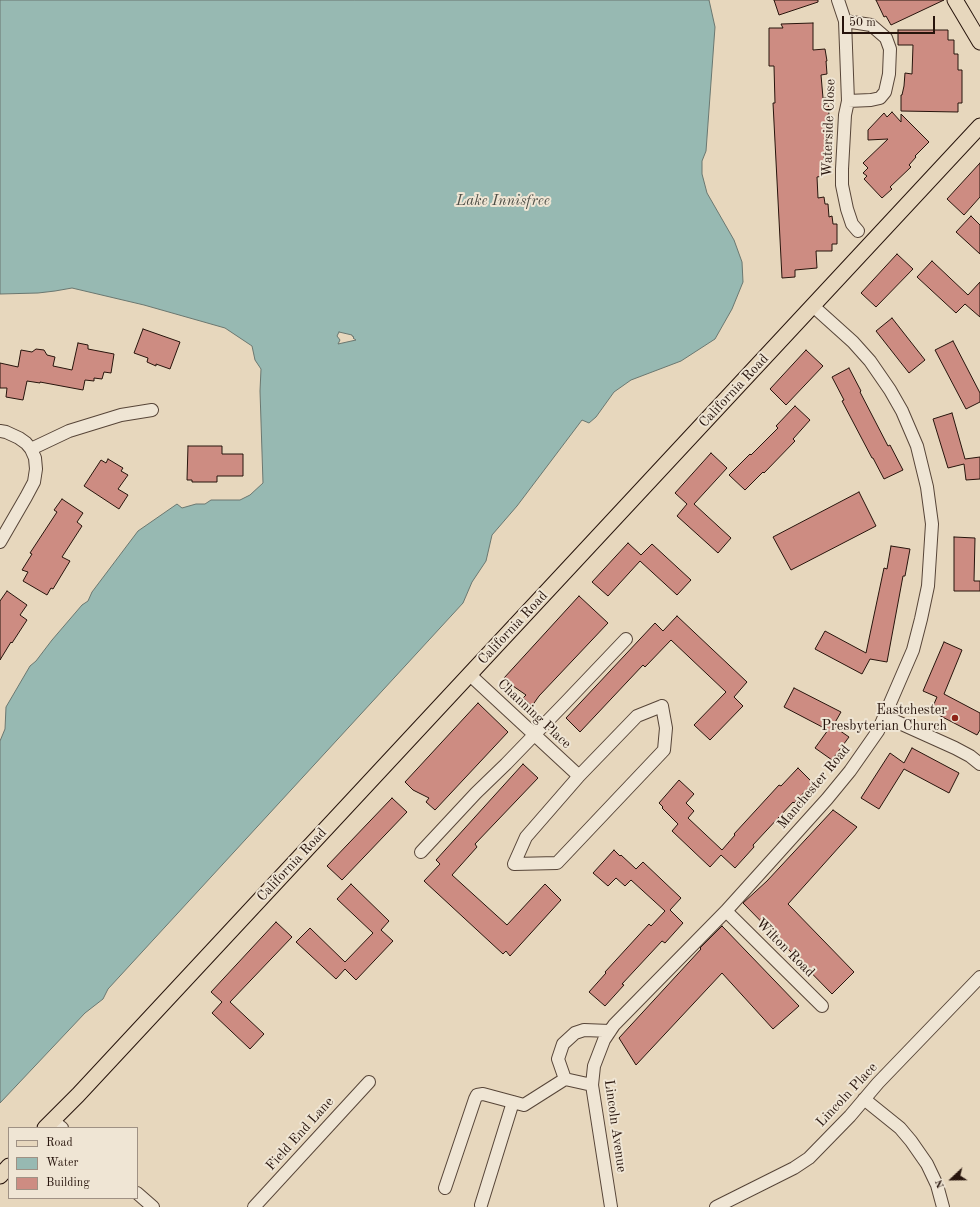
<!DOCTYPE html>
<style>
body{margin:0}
#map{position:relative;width:980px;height:1207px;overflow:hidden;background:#e7d7bd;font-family:"Old Standard TT",serif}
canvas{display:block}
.legend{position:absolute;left:8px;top:1127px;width:130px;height:72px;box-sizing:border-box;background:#efe5d4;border:1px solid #9f9184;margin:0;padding:5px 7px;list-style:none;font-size:12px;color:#27140c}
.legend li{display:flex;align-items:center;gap:8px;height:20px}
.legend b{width:20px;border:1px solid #9f9184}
.north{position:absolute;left:932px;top:1159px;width:40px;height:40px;-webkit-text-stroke:3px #efe5d4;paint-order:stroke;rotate:248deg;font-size:11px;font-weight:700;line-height:16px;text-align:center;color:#27140c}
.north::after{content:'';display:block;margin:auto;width:14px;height:18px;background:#27140c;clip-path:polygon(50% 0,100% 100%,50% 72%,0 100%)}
.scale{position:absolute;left:842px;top:16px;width:93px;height:18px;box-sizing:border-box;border:2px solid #27140c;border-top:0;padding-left:5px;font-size:12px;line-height:14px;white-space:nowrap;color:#27140c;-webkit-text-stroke:3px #efe5d4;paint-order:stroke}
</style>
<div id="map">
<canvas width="980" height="1207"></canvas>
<ul class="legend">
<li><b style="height:5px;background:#e7d7bd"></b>Road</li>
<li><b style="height:11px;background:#97b9b2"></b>Water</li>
<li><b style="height:11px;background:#cd8c82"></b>Building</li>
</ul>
<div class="north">N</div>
<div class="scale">50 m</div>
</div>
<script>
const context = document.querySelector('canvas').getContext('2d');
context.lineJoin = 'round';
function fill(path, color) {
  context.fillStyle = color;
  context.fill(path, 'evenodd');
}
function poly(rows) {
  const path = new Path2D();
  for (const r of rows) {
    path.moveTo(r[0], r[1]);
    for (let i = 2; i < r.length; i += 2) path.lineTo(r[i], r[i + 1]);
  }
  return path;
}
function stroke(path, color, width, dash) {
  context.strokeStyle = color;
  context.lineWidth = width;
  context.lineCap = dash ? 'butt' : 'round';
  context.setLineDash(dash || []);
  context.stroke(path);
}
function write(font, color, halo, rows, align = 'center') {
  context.font = font + ' "Old Standard TT",serif';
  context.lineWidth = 4;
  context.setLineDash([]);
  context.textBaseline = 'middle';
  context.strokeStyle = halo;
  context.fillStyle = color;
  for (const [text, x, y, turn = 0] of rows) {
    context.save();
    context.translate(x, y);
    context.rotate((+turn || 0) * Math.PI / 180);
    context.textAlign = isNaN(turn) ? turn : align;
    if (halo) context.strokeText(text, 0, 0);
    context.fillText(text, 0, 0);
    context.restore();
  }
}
const water = poly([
 [0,0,709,0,715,27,706,151,702,161,702,174,707,193,734,240,742,262,743,282,732,309,715,339,681,361,631,380,614,392,596,417,589,423,582,420,517,506,492,535,486,561,472,582,463,603,108,989,103,999,85,1013,0,1103,0,741,5,729,6,707,30,666,36,661,52,640,82,605,88,601,92,592,138,531,177,504,182,508,196,504,205,504,211,500,240,500,250,495,263,483,260,391,261,369,255,360,252,346,225,328,144,305,72,288,55,291,38,293,0,294,0,0],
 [339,332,352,335,352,336,354,337,353,338,356,340,338,344,340,340,337,336,339,332]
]);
const building = poly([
 [774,0,818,0,818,2,779,15,774,0],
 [876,0,944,0,891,25,886,16,884,17,876,0],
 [813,23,813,50,825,49,827,61,826,61,827,74,821,75,823,98,828,98,829,115,827,115,828,134,827,134,828,155,824,155,825,170,821,170,823,176,817,177,818,198,824,197,825,204,828,204,829,217,832,216,833,224,837,224,837,244,832,244,832,251,816,251,817,268,795,270,795,277,782,278,773,103,775,103,774,66,769,66,769,28,783,28,781,24,813,23],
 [898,30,948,30,948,40,954,40,954,54,958,54,958,70,962,70,962,103,958,103,958,112,901,111,901,95,902,95,904,86,905,73,912,74,913,45,898,45,898,30],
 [892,112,901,122,901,114,929,142,915,156,916,157,909,165,911,167,890,187,892,189,882,198,864,179,867,176,863,173,868,168,863,163,888,139,868,140,868,130,884,113,887,117,892,112],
 [980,163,980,197,964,215,947,199,980,163],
 [971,216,980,225,980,254,956,232,971,216],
 [897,254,913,269,876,307,861,293,897,254],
 [932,261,968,295,980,282,980,317,965,304,956,313,917,277,932,261],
 [892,318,925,360,909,373,876,331,892,318],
 [143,329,180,342,170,369,156,364,156,366,147,362,148,358,134,353,143,329],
 [953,341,980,393,980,402,966,409,935,350,953,341],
 [78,343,88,345,88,349,114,354,111,373,104,372,102,379,94,378,94,381,85,380,83,390,40,382,40,383,27,381,23,400,6,397,7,388,0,388,0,363,18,367,21,350,32,352,36,349,44,350,47,355,55,357,53,366,72,370,78,343],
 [806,350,823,366,786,405,770,389,806,350],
 [849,368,861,391,860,392,888,446,890,445,903,470,884,479,873,458,872,458,842,401,844,400,832,377,849,368],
 [795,406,810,420,793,439,795,441,764,473,763,472,745,490,729,475,750,454,751,455,778,428,776,426,795,406],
 [952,413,965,459,980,457,980,479,966,480,964,464,948,468,933,419,952,413],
 [188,446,222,446,222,454,243,454,243,476,217,476,217,482,192,482,192,480,187,480,188,446],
 [711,453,727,468,694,504,731,538,718,553,677,516,687,504,675,493,711,453],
 [108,459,123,468,121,471,128,475,118,489,128,495,119,509,84,486,101,460,106,463,108,459],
 [859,492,876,526,791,570,773,537,859,492],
 [62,499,83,513,77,522,82,526,62,557,70,561,53,589,51,588,47,595,23,581,28,572,22,570,32,554,30,553,57,512,54,510,62,499],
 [954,537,975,538,974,581,980,581,980,591,954,591,954,537],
 [628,543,641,555,652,544,691,580,677,595,640,561,608,596,592,582,628,543],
 [891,546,910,549,905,576,903,576,887,662,870,659,862,674,815,649,825,631,866,653,884,568,887,569,891,546],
 [7,591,27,605,20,615,27,620,12,643,11,642,0,660,0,601,7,591],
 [579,596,608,623,539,696,532,706,523,698,526,695,513,686,504,678,579,596],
 [677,616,747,682,734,697,743,706,710,740,694,725,726,692,671,640,645,667,643,665,580,732,566,718,655,623,663,631,677,616],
 [944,642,962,650,944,694,980,713,980,730,977,735,931,711,937,697,923,691,944,642],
 [794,688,841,712,833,726,849,737,832,760,815,748,828,730,784,707,794,688],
 [478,703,508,732,435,810,426,802,429,798,413,790,405,782,478,703],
 [912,748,959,773,949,793,904,769,879,809,861,798,890,753,904,763,912,748],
 [523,764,538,778,475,844,477,847,452,875,507,925,545,884,561,900,510,956,506,951,503,954,424,881,440,864,436,860,523,764],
 [798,768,813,783,794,803,793,802,753,845,754,847,735,868,721,855,710,867,672,831,678,824,662,808,663,807,659,803,679,780,694,794,686,803,694,811,688,818,722,850,735,835,734,834,779,785,781,786,798,768],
 [392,798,407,812,342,880,327,866,392,798],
 [833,810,857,827,788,904,854,972,832,994,743,903,767,881,833,810],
 [614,850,620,856,621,855,636,869,643,862,681,898,670,910,683,923,665,943,662,941,622,984,624,985,605,1006,589,992,606,973,605,972,649,924,651,926,665,911,631,880,625,886,616,878,608,886,593,873,614,850],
 [351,884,389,921,381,930,393,941,356,980,345,969,336,979,296,942,310,928,345,962,373,933,337,899,351,884],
 [276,922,292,937,230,1002,264,1034,250,1049,212,1013,222,1002,211,992,276,922],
 [722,926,799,1006,773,1029,722,973,636,1065,619,1038,701,949,700,948,722,926]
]);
const minor = poly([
 [838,0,845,21,848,101,845,115,842,169,842,185,847,209,852,224,858,231],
 [845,21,871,25,886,38,890,49,889,74,885,92,880,98,871,100,848,101],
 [0,431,6,432,19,438,26,443,31,449,35,458,36,469,34,482,26,497,0,542],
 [31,449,69,431,121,415,152,410],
 [469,674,579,776],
 [662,706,666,728,664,750,557,863,514,864,526,837,579,776,637,716,662,706],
 [884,716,955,748,970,756,980,764],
 [421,852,476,793,506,764,566,702,626,639],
 [726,911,822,1006],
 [592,1085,565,1079,558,1059,563,1044,575,1033,584,1030,610,1031],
 [864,1099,900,1128,911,1141,927,1164,937,1185,943,1207],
 [52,1120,62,1128],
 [445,1188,475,1099,477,1095,483,1094,524,1105,565,1079],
 [137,1193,153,1207],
 [481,1205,513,1102],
 [254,1207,369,1082],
 [611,1207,592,1085,594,1066,604,1040,614,1025,726,911,827,799,850,771,878,731,913,650,921,619,928,586,932,524,927,487,917,446,902,411,890,390,870,361,853,342,813,306],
 [716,1207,794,1168,809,1158,850,1116,878,1083,980,977]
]);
const major = poly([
 [955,0,980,42],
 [45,1128,78,1095,980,126],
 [0,1176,9,1166]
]);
const markers = [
 [955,718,4,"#8f2418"]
];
const streetNames = [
 ["Waterside Close",829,128,-88],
 ["California Road",734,391,-47],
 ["California Road",513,628,-47],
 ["Channing Place",534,714,43],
 ["Manchester Road",814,787,-50],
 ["California Road",292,865,-47],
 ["Wilton Road",785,948,45],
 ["Lincoln Place",847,1095,-47],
 ["Lincoln Avenue",615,1126,82],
 ["Field End Lane",300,1134,-48]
];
const poiNames = [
 ["Eastchester",947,710],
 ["Presbyterian Church",947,726]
];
const waterNames = [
 ["Lake Innisfree",503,201]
];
fill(water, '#97b9b2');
stroke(water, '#6a7770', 1);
fill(building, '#cd8c82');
stroke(building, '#27140c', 1);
stroke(minor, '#574538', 14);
stroke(major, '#27140c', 17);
stroke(minor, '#efe5d4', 12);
stroke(major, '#e7d7bd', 15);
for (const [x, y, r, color] of markers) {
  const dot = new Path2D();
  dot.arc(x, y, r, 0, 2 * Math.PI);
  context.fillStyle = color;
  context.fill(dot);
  stroke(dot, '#efe5d4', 1.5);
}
write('14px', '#27140c', '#efe5d4', streetNames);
write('14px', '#27140c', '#efe5d4', poiNames, 'right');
write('italic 15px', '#4e4e46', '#efe5d4', waterNames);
</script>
